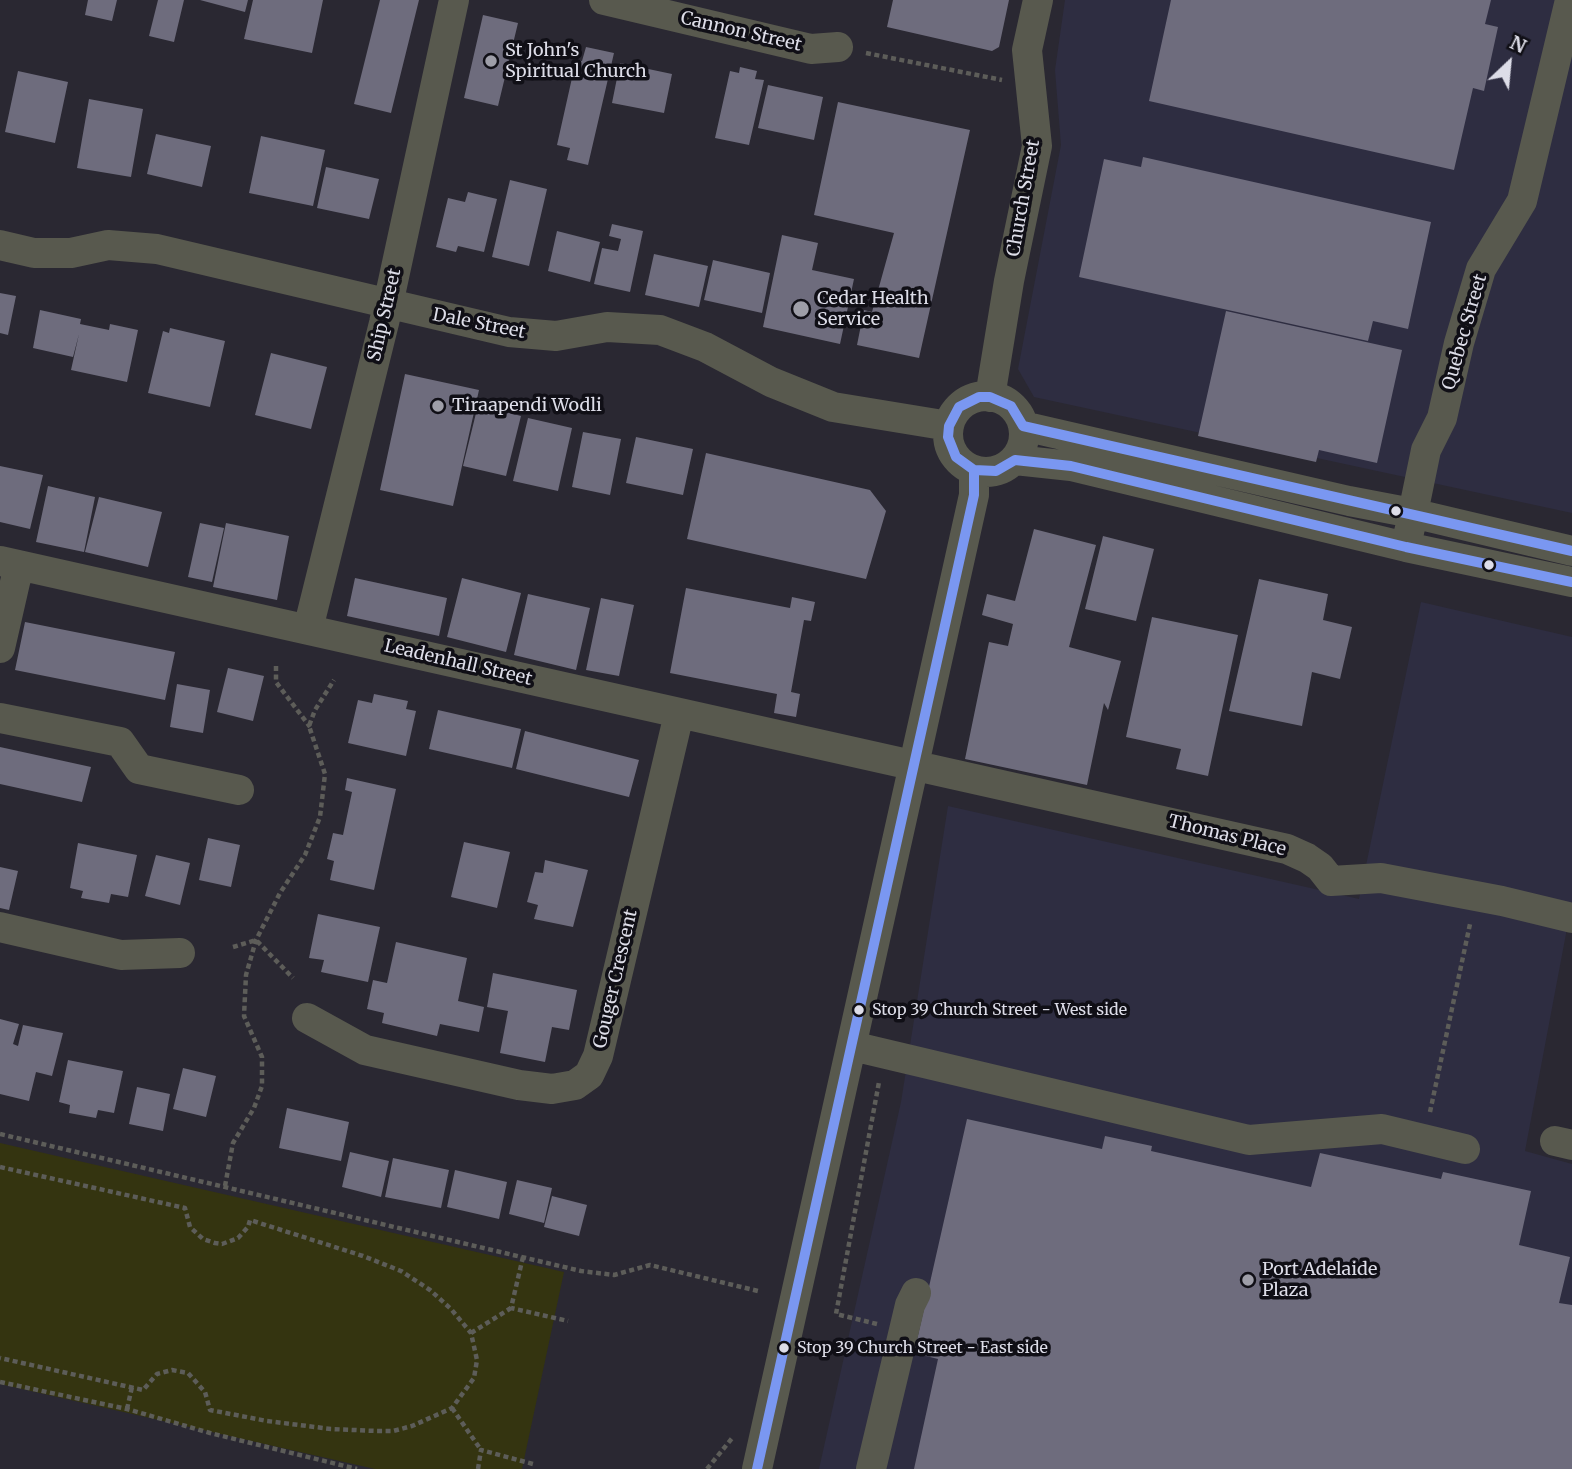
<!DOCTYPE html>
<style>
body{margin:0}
#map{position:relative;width:1572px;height:1469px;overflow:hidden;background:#2a2832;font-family:Merriweather,serif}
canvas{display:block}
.north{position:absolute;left:1474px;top:28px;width:70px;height:70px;-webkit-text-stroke:5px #100f16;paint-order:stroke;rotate:26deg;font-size:19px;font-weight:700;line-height:28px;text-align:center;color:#dddde8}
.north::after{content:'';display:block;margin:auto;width:24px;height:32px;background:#dddde8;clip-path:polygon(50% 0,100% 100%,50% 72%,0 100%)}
</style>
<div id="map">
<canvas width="1572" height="1469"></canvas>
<div class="north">N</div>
</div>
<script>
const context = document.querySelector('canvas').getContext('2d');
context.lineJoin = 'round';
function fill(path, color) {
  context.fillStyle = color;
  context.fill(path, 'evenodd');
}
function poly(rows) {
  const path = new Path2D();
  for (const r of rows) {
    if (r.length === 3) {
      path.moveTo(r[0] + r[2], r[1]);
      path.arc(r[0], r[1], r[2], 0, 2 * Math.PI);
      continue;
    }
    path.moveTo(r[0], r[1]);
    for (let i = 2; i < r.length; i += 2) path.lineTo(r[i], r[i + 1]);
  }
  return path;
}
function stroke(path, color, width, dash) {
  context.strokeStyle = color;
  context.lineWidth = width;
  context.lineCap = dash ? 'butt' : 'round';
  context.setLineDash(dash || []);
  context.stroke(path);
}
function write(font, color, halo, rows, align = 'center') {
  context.font = font + ' Merriweather,serif';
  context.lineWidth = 7;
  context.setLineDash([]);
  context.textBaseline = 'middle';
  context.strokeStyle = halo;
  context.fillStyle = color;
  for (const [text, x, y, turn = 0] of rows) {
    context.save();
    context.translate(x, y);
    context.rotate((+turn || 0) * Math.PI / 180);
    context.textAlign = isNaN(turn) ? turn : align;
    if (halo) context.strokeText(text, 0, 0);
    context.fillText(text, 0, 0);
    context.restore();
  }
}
const built = poly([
 [1065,0,1572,0,1572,513,1034,397,1018,369,1061,145,1055,70],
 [1421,602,1572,637,1572,902,1525,1151,1572,1164,1572,1469,819,1469,901,1102,948,806,1359,899]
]);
const green = poly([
 [0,1143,564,1272,522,1469,375,1469,0,1384]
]);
const building = poly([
 [88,0,117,0,112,21,85,15],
 [158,0,184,0,174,42,149,36],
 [200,0,248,0,245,12],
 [253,0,323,0,312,53,244,39],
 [380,0,419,0,391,113,354,104],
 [893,0,1009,0,999,47,992,51,887,27],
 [1171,0,1491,0,1485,24,1498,27,1484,91,1473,88,1454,170,1149,101],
 [483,15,518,23,498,106,464,98],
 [586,47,614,53,588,165,567,160,570,148,557,145,576,60,582,61],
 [620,63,672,74,664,113,612,103],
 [740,67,757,71,755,79,764,80,749,145,715,138,730,71,739,73],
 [18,71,68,82,55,143,5,132],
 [768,85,823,97,814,140,758,128],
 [89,99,143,109,131,177,77,168],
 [838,102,970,130,919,358,857,345,864,310,872,312,894,233,814,215],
 [156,134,211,146,202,187,147,174],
 [261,136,325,150,313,206,249,193],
 [1143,157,1431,222,1408,329,1373,321,1368,341,1079,277,1104,159,1141,167],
 [326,167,379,179,369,219,317,208],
 [510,180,547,189,529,266,492,257],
 [468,192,497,199,484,252,458,246,456,252,436,247,448,198,465,202],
 [612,224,643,231,630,292,594,284,602,248,618,251,621,239,609,236],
 [557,231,600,242,590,282,548,271],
 [782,235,818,243,812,270,854,279,840,344,763,327],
 [654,254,708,266,699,307,645,295],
 [713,260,770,273,762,313,704,300],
 [0,293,16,296,8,335,0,333],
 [40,310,81,319,80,324,109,330,110,324,138,330,127,382,71,370,79,334,73,357,33,348],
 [1226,311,1402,350,1377,463,1319,450,1316,462,1198,436],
 [170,328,225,341,210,407,148,393,163,331,169,333],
 [271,353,327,367,311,429,255,415],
 [405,374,479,390,453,506,380,490],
 [478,405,521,416,506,476,463,466],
 [528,418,572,428,558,491,513,481],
 [583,432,621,439,610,495,572,487],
 [636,437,693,449,683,495,626,483],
 [706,453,870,490,886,511,866,579,687,539],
 [0,466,43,475,30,529,0,522],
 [48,486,95,497,84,552,36,542],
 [99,497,162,512,148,567,85,552],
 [200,523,224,528,212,582,188,577],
 [226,523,289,536,277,600,213,587],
 [1034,529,1096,545,1069,647,1121,661,1108,710,1104,703,1087,785,965,759,989,642,1008,646,1013,624,982,615,987,594,1015,601],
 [1103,536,1154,549,1136,621,1085,609],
 [355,578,447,598,439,636,347,616],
 [462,578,521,593,506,652,447,637],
 [1259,579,1328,594,1323,620,1352,627,1340,679,1312,672,1302,726,1229,711],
 [686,588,790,608,792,597,815,602,811,621,804,620,791,692,800,694,796,717,774,713,777,694,670,673],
 [528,594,590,608,576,670,514,655],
 [601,598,634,605,619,676,586,670],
 [1152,617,1238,635,1208,776,1176,769,1181,749,1126,737],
 [25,622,175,652,165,700,15,670],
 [228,668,264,676,253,721,217,712],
 [177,684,210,690,203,733,170,727],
 [374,694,408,701,406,709,416,711,406,756,348,743,358,700,372,703],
 [438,710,521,729,512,768,429,749],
 [525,731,639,760,629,797,516,769],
 [0,747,91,767,82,802,0,784],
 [347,778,396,789,374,890,330,880,334,861,327,859,333,833,343,835,352,792,345,790],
 [208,838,240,845,231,887,199,880],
 [464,842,510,852,497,908,451,897],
 [78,843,137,855,128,897,111,894,109,903,81,898,83,891,70,888],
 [156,855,190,863,180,905,145,896],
 [545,860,588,870,573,927,534,919,538,905,527,902,535,872,543,873],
 [0,867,18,871,9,910,0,908],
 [318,914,380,927,368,982,321,972,324,960,309,958],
 [396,942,467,958,458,1001,484,1007,479,1032,440,1024,437,1036,382,1023,384,1013,367,1009,373,980,387,983],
 [493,973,577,990,569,1030,552,1027,545,1062,500,1053,508,1011,487,1007],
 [0,1019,19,1024,13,1044,18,1046,23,1025,63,1033,52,1076,36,1072,29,1101,0,1094],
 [68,1060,123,1071,114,1113,98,1110,96,1118,69,1113,70,1105,59,1102],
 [183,1068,216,1076,206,1117,173,1109],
 [137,1087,170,1094,163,1131,129,1124],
 [287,1108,349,1122,341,1161,279,1148],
 [967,1119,1102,1149,1105,1136,1152,1146,1151,1151,1311,1187,1320,1153,1441,1179,1443,1172,1531,1191,1519,1245,1570,1257,1559,1303,1572,1305,1572,1469,914,1469,938,1359,914,1353],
 [350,1152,389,1161,381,1197,342,1187],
 [393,1158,449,1170,441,1208,385,1197],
 [455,1170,507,1182,499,1219,447,1207],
 [517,1180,552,1188,544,1223,509,1214],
 [552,1196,587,1205,579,1236,544,1227]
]);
const path = poly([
 [866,53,1002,80],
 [276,666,276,682,310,727],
 [233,947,256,940,293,978],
 [1430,1112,1470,924,1468,923],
 [0,1134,581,1271,614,1275,650,1265,758,1291],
 [0,1167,185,1208,190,1227,203,1239,215,1243,222,1244,238,1238,248,1227,250,1220,363,1256,401,1271,430,1290,451,1309,471,1333,477,1360,474,1378,452,1408,412,1426,393,1431,377,1431,331,1429,267,1421,210,1410,205,1392,188,1373,172,1370,157,1374,143,1390,0,1358],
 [225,1186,233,1143,254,1108,262,1086,262,1057,244,1016,246,975,256,940,280,893,305,855,320,817,325,774,309,726,315,710,334,680],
 [523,1257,511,1308,568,1321],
 [877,1324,836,1314,879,1082],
 [471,1333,511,1308],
 [0,1382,127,1409,210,1433,357,1469],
 [452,1408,481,1450],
 [127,1409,132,1387],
 [478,1469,481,1450,533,1464],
 [707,1469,733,1437]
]);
const minor = poly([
 [604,0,811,49,838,47],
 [0,245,34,253,71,253,108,245,157,249,509,332,556,336,607,327,660,330,705,347,771,382,833,407,949,426],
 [986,434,38],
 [990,397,1009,281,1037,146,1027,50,1038,0],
 [1023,426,1349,501,1412,513,1572,551],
 [1015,460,1071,466,1406,547,1572,582],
 [1406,547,1426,450,1442,418,1459,343,1481,269,1522,201,1570,0],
 [0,561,1287,849,1307,858,1320,867,1331,881,1381,878,1502,901,1572,918],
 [308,629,384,323,454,0],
 [0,648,19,565],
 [0,718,120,742,139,769,239,790],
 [0,927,121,955,180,953],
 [307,1018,365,1050,519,1085,552,1089,575,1085,589,1075,598,1056,679,714],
 [852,1046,1249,1140,1382,1129,1465,1149],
 [1555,1141,1572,1145],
 [757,1469,974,495,974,470],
 [871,1469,910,1305,916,1293]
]);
const bus1 = poly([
 [1572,551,1023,426,1011,406,990,397,979,397,959,407,949,426,948,437,956,457,974,470,996,471,1015,460,1071,466,1406,547,1572,582],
 [757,1469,974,495,974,470]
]);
const markers = [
 [491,61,7,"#9e9ea8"],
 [801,309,9,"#9e9ea8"],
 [438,406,7,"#9e9ea8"],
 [1396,511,6,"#dddde8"],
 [1489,565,6,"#dddde8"],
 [859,1010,6,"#dddde8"],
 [1248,1280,7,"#9e9ea8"],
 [784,1348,6,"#dddde8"]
];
const busNames = [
 ["Stop 39 Church Street - West side",872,1010],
 ["Stop 39 Church Street - East side",797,1348]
];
const streetNames = [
 ["Cannon Street",741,32,13],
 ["Church Street",1024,198,-80],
 ["Ship Street",385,315,-77],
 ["Dale Street",479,324,11],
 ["Quebec Street",1465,332,-74],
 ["Leadenhall Street",458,663,13],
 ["Thomas Place",1227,836,14],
 ["Gouger Crescent",616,979,-77]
];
const poiNames = [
 ["St John's",505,51],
 ["Spiritual Church",505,72],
 ["Cedar Health",817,299],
 ["Service",817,320],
 ["Tiraapendi Wodli",452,406],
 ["Port Adelaide",1262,1270],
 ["Plaza",1262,1291]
];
fill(built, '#2e2d41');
fill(green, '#343410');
fill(building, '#6e6c7d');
stroke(path, '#5d5d59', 4.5, [5, 3.5]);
stroke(minor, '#58594e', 30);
stroke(bus1, '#7a97f1', 10);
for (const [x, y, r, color] of markers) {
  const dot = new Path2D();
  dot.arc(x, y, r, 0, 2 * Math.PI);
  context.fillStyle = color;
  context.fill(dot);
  stroke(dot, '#100f16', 2.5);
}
write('16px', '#dddde8', '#100f16', busNames, 'left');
write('18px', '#dddde8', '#100f16', streetNames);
write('18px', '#dddde8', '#100f16', poiNames, 'left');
</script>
